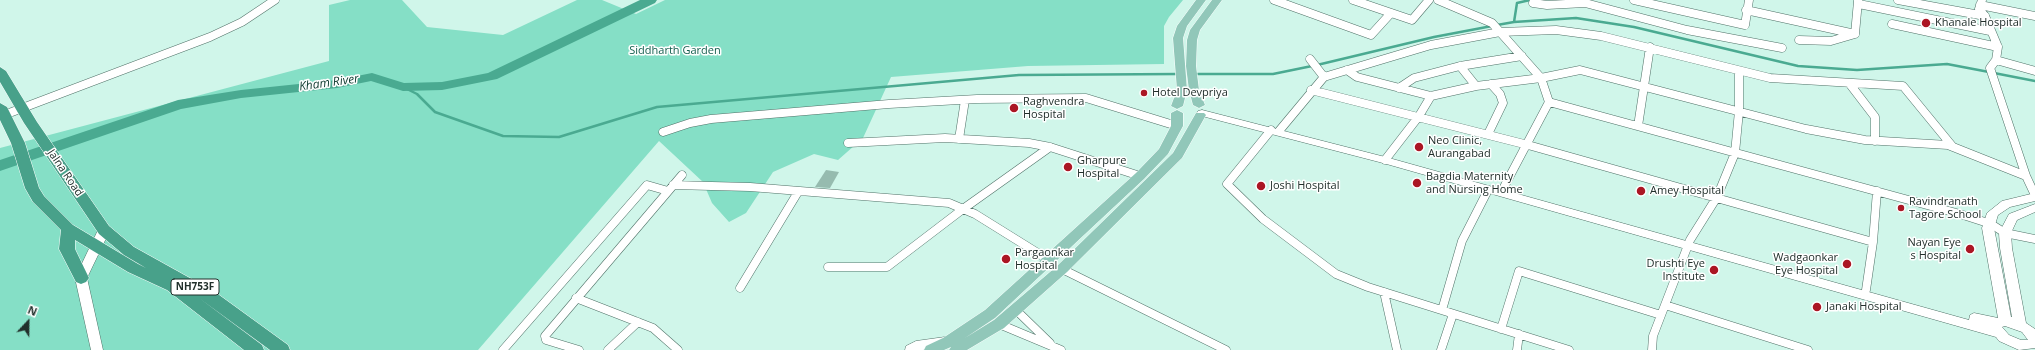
<!DOCTYPE html>
<style>
body{margin:0}
#map{position:relative;width:2035px;height:350px;overflow:hidden;background:#d0f6ea;font-family:"Open Sans",sans-serif}
canvas{display:block}
.north{position:absolute;left:8px;top:302px;width:40px;height:40px;-webkit-text-stroke:3px #fff;paint-order:stroke;rotate:22deg;font-size:11px;font-weight:700;line-height:16px;text-align:center;color:#212f2b}
.north::after{content:'';display:block;margin:auto;width:14px;height:18px;background:#212f2b;clip-path:polygon(50% 0,100% 100%,50% 72%,0 100%)}
</style>
<div id="map">
<canvas width="2035" height="350"></canvas>
<div class="north">N</div>
</div>
<script>
const context = document.querySelector('canvas').getContext('2d');
context.lineJoin = 'round';
function fill(path, color) {
  context.fillStyle = color;
  context.fill(path, 'evenodd');
}
function poly(rows) {
  const path = new Path2D();
  for (const r of rows) {
    path.moveTo(r[0], r[1]);
    for (let i = 2; i < r.length; i += 2) path.lineTo(r[i], r[i + 1]);
  }
  return path;
}
function stroke(path, color, width, dash) {
  context.strokeStyle = color;
  context.lineWidth = width;
  context.lineCap = dash ? 'butt' : 'round';
  context.setLineDash(dash || []);
  context.stroke(path);
}
function write(font, color, halo, rows, align = 'center') {
  context.font = font + ' "Open Sans",sans-serif';
  context.lineWidth = 3;
  context.setLineDash([]);
  context.textBaseline = 'middle';
  context.strokeStyle = halo;
  context.fillStyle = color;
  for (const [text, x, y, turn = 0] of rows) {
    context.save();
    context.translate(x, y);
    context.rotate((+turn || 0) * Math.PI / 180);
    context.textAlign = isNaN(turn) ? turn : align;
    if (halo) context.strokeText(text, 0, 0);
    context.fillText(text, 0, 0);
    context.restore();
  }
}
const green = poly([
 [350,0,402,0,427,27,503,35,577,0,602,0,636,14,665,0,1183,0,1169,17,1164,26,1164,64,1028,66,891,77,863,138,838,160,814,154,773,172,746,213,729,222,712,203,703,182,659,141,478,350,0,350,0,148,329,61,329,5]
]);
const stream = poly([
 [1514,22,1576,18,1634,27,1798,66,1857,70,1947,64,1989,72],
 [1497,25,1514,22,1517,3,1530,0],
 [1317,65,1434,37,1492,26],
 [1994,73,2035,81],
 [1194,74,1273,74,1312,66],
 [403,87,417,94,435,112,503,136,559,137,657,107,1019,75,1179,74]
]);
const river = poly([
 [640,0,657,0,655,3,497,79,442,90,403,91,371,81,337,88,241,98,181,109,0,171,0,160,178,100,241,90,337,80,372,73,404,83,442,82,488,73,640,0]
]);
const building = poly([
 [826,170,839,172,830,188,815,187]
]);
const street = poly([
 [1274,0,1371,35,1391,13],
 [1353,0,1412,20,1429,0],
 [1438,0,1492,23,1541,78,1549,102,1504,187],
 [1634,0,1745,25,1749,0],
 [1898,0,1985,16],
 [1982,0,1979,9,1985,16,1998,47,1996,60,1990,68,2026,176,2035,195],
 [1533,3,1547,5,1585,3,1687,30,1782,48],
 [1859,4,1990,31],
 [1980,5,2035,16],
 [1746,10,1855,34],
 [1892,24,1998,47],
 [1855,34,1858,1],
 [1799,40,1831,41,1855,34],
 [1310,59,1324,77],
 [1996,60,2035,71],
 [1460,66,1476,86],
 [1347,70,1357,77,1431,96,1476,86,1541,78,1580,70,1806,129,1865,140,1948,145,2026,176],
 [1849,83,1875,117,1875,141],
 [1399,88,1414,78,1460,66,1522,56],
 [1311,90,1528,145,1873,242],
 [1549,102,1960,214,1991,224,2005,233,2035,239],
 [4,115,210,37,242,22,275,0],
 [1638,126,1650,47],
 [1271,130,1227,184,1263,219,1336,274,1368,287,1569,350],
 [1279,131,1324,77,1431,45,1500,32,1556,30,1601,36,1770,78,1903,86,1953,147],
 [663,132,690,123,711,119,889,104,977,99,1086,98,1177,126],
 [1488,134,1503,103,1500,94,1491,84],
 [959,139,965,100],
 [848,143,945,138,1029,143,1050,147,1140,176],
 [1385,160,1419,116,1431,96],
 [673,185,750,187,949,203,975,214,1049,260],
 [828,267,887,267,963,209,1050,147],
 [1062,269,1226,350],
 [740,288,798,192],
 [1866,290,1873,242,1877,191],
 [1384,292,1397,350],
 [576,298,653,328,678,350],
 [1665,305,1808,350],
 [1016,310,1050,343],
 [1442,310,1462,241,1488,190],
 [999,324,1061,350],
 [1501,329,1519,271,1661,315],
 [503,350,647,185,668,191],
 [579,350,546,340,545,336,682,175],
 [608,350,638,322],
 [1441,350,1453,314],
 [1517,350,1519,334],
 [1652,350,1653,336,1690,240,1717,197,1735,153,1739,111,1739,71]
]);
const secondary = poly([
 [1202,110,1389,158,1969,320,1970,315,1974,313,1998,318,1982,228,1987,213,2002,201,2035,193,2035,201,2010,207,1998,215,1994,228,2011,317,2012,317,2000,248,1999,233,2009,214,2035,204,2035,212,2017,220,2011,233,2012,248,2026,323,2035,329,2035,348,2019,350,1999,341,1996,337,1383,163,1198,115,1197,113,1198,111,1202,110],
 [2005,326,2022,332,2028,340,2021,340,2009,335,2002,327,2005,326],
 [104,226,110,230,87,278,103,350,91,350,75,278,98,230,104,226],
 [945,337,950,339,951,342,950,345,923,350,905,350,906,346,916,341,945,337]
]);
const primary = poly([
 [1196,0,1206,0,1187,26,1183,38,1187,90,1183,106,1177,109,1171,106,1177,90,1173,38,1177,26,1196,0],
 [1212,0,1222,0,1200,30,1197,40,1196,66,1199,90,1205,105,1199,108,1193,105,1189,90,1186,66,1187,40,1190,30,1212,0],
 [1177,110,1183,113,1183,126,1168,154,1144,179,995,318,965,338,994,320,1057,266,1173,153,1196,113,1204,113,1206,115,1182,158,1067,272,1004,328,967,350,949,350,951,347,944,350,924,350,926,346,943,338,985,310,1136,173,1159,149,1171,126,1171,113,1177,110]
]);
const highway = poly([
 [0,67,6,71,37,122,109,226,134,247,215,292,288,345,290,350,270,350,199,298,262,345,264,350,244,350,167,290,128,272,75,240,75,249,89,278,86,282,81,284,76,282,59,249,61,230,33,202,25,188,11,143,0,120,0,103,7,107,25,143,39,188,44,196,73,225,138,264,146,268,124,255,99,234,24,123,0,82,0,67]
]);
const markers = [
 [1926,23,5,"#ab1624"],
 [1144,93,4,"#ab1624"],
 [1014,108,5,"#ab1624"],
 [1419,147,5,"#ab1624"],
 [1068,167,5,"#ab1624"],
 [1417,183,5,"#ab1624"],
 [1261,186,5,"#ab1624"],
 [1641,191,5,"#ab1624"],
 [1901,208,4,"#ab1624"],
 [1970,249,5,"#ab1624"],
 [1006,259,5,"#ab1624"],
 [1847,264,5,"#ab1624"],
 [1714,270,5,"#ab1624"],
 [1817,307,5,"#ab1624"]
];
const shields = [
 [195,287,48]
];
const shieldNames = [
 ["NH753F",195,287]
];
const poiNames = [
 ["Khanale Hospital",1935,23],
 ["Hotel Devpriya",1152,93],
 ["Raghvendra",1023,102],
 ["Hospital",1023,115],
 ["Neo Clinic,",1428,141],
 ["Aurangabad",1428,154],
 ["Gharpure",1077,161],
 ["Hospital",1077,174],
 ["Bagdia Maternity",1426,177],
 ["and Nursing Home",1426,190],
 ["Joshi Hospital",1270,186],
 ["Amey Hospital",1650,191],
 ["Ravindranath",1909,202],
 ["Tagore School",1909,215],
 ["Nayan Eye",1961,243,"right"],
 ["s Hospital",1961,256,"right"],
 ["Pargaonkar",1015,253],
 ["Hospital",1015,266],
 ["Wadgaonkar",1838,258,"right"],
 ["Eye Hospital",1838,271,"right"],
 ["Drushti Eye",1705,264,"right"],
 ["Institute",1705,277,"right"],
 ["Janaki Hospital",1826,307]
];
const parkNames = [
 ["Siddharth Garden",675,51]
];
const streetNames = [
 ["Jalna Road",65,173,56]
];
const waterNames = [
 ["Kham River",329,83,-8]
];
fill(green, '#85dfc6');
stroke(stream, '#4aaa91', 2.5);
fill(river, '#4aaa91');
fill(building, '#96bbaf');
stroke(street, '#507268', 9);
stroke(secondary, '#507268', 1);
stroke(primary, '#fff', 1);
stroke(highway, '#fff', 1);
stroke(street, '#fff', 8);
fill(secondary, '#fff');
fill(primary, '#91c7b9');
fill(highway, '#48a18a');
for (const [x, y, r, color] of markers) {
  const dot = new Path2D();
  dot.arc(x, y, r, 0, 2 * Math.PI);
  context.fillStyle = color;
  context.fill(dot);
  stroke(dot, '#fff', 1.5);
}
for (const [x, y, w] of shields) {
  const box = new Path2D();
  box.roundRect(x - w / 2, y - 8, w, 16, 3);
  context.fillStyle = '#fff';
  context.fill(box);
  stroke(box, '#212f2b', 1);
}
write('bold 10px', '#212f2b', null, shieldNames);
write('11px', '#212f2b', '#fff', poiNames, 'left');
write('11px', '#115e4d', '#fff', parkNames);
write('11px', '#212f2b', '#fff', streetNames);
write('italic 12px', '#0d392e', '#fff', waterNames);
</script>
